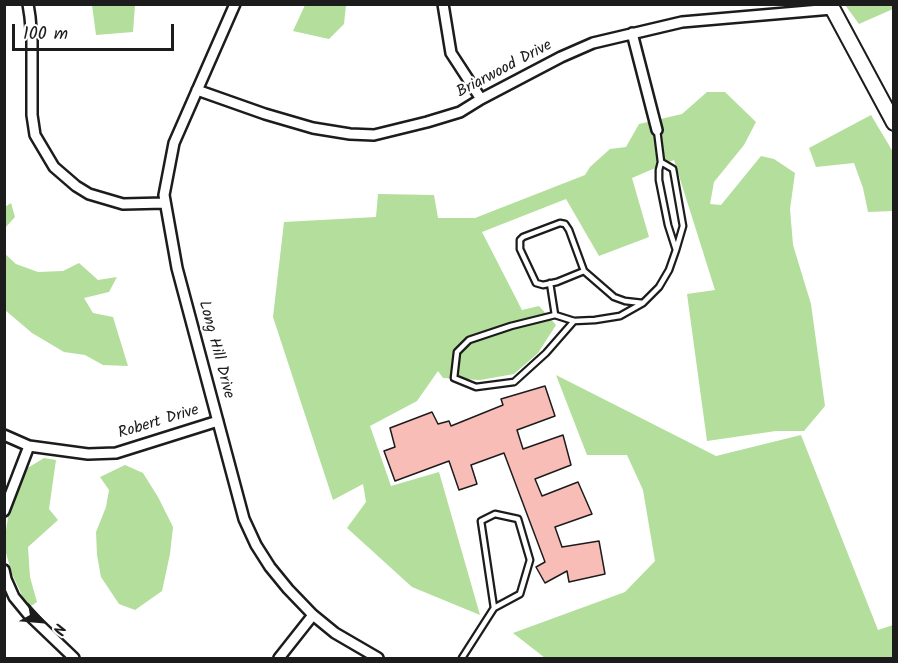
<!DOCTYPE html>
<style>
body{margin:0}
#map{position:relative;width:898px;height:663px;overflow:hidden;background:#fff;font-family:Kalam,sans-serif}
canvas{display:block}
.frame{position:absolute;inset:0;border:6px solid #1c1c1c;pointer-events:none}
.north{position:absolute;left:12px;top:591px;width:60px;height:60px;-webkit-text-stroke:4px #fff;paint-order:stroke;rotate:116deg;font-size:16px;font-weight:700;line-height:24px;text-align:center;color:#1c1c1c}
.north::after{content:'';display:block;margin:auto;width:21px;height:27px;background:#1c1c1c;clip-path:polygon(50% 0,100% 100%,50% 72%,0 100%)}
.scale{position:absolute;left:12px;top:24px;width:162px;height:27px;box-sizing:border-box;border:3px solid #1c1c1c;border-top:0;padding-left:8px;font-size:18px;line-height:21px;white-space:nowrap;color:#1c1c1c;-webkit-text-stroke:4px #fff;paint-order:stroke}
</style>
<div id="map">
<canvas width="898" height="663"></canvas>
<div class="frame"></div>
<div class="north">N</div>
<div class="scale">100 m</div>
</div>
<script>
const context = document.querySelector('canvas').getContext('2d');
context.lineJoin = 'round';
function fill(path, color) {
  context.fillStyle = color;
  context.fill(path, 'evenodd');
}
function poly(rows) {
  const path = new Path2D();
  for (const r of rows) {
    path.moveTo(r[0], r[1]);
    for (let i = 2; i < r.length; i += 2) path.lineTo(r[i], r[i + 1]);
  }
  return path;
}
function stroke(path, color, width, dash) {
  context.strokeStyle = color;
  context.lineWidth = width;
  context.lineCap = dash ? 'butt' : 'round';
  context.setLineDash(dash || []);
  context.stroke(path);
}
function write(font, color, halo, rows, align = 'center') {
  context.font = font + ' Kalam,sans-serif';
  context.lineWidth = 4.5;
  context.setLineDash([]);
  context.textBaseline = 'middle';
  context.strokeStyle = halo;
  context.fillStyle = color;
  for (const [text, x, y, turn = 0] of rows) {
    context.save();
    context.translate(x, y);
    context.rotate((+turn || 0) * Math.PI / 180);
    context.textAlign = isNaN(turn) ? turn : align;
    if (halo) context.strokeText(text, 0, 0);
    context.fillText(text, 0, 0);
    context.restore();
  }
}
const green = poly([
 [92,5,135,5,133,32,96,35],
 [305,5,346,5,344,24,329,39,293,31],
 [845,5,893,5,893,9,859,24],
 [707,92,725,92,756,122,744,145,714,182,710,204,721,205,761,156,774,159,795,173,790,209,793,245,811,304,825,406,804,431,776,431,707,441,687,294,715,290,674,160,632,178,649,237,599,256,566,199,482,232,522,310,539,306,556,325,538,353,514,374,480,380,443,378,438,371,417,401,370,426,391,486,439,472,480,615,412,587,347,528,366,502,363,484,333,500,273,317,284,222,376,217,378,194,434,195,438,218,475,218,585,175,590,167,610,149,626,147,639,124,682,114],
 [871,115,893,152,893,211,868,212,863,188,854,163,816,167,809,148],
 [11,203,15,217,5,228,5,207],
 [4,253,16,264,38,272,63,271,79,263,98,280,117,277,109,292,84,298,93,313,113,317,128,366,103,365,85,355,64,352,32,333,5,310],
 [556,375,716,456,801,435,878,630,893,625,893,658,545,658,513,633,625,592,655,561,643,490,627,455,587,455],
 [44,458,56,460,49,509,58,520,28,547,30,577,37,602,28,608,12,574,4,546,5,537,9,510,26,469],
 [125,465,143,473,158,497,173,527,170,554,162,591,135,610,119,604,101,577,97,555,96,532,106,507,109,490,100,477]
]);
const building = poly([
 [545,386,555,416,517,430,523,449,563,435,571,465,535,479,542,496,578,482,592,514,555,527,562,547,599,541,605,574,569,582,567,571,545,583,536,567,545,562,504,453,471,465,477,484,459,490,449,461,395,481,384,451,395,447,390,428,432,412,438,424,449,421,451,426,503,405,501,399,545,386]
]);
const path = poly([
 [4,619,5,619]
]);
const lane = poly([
 [657,130,661,162,659,170,659,180,668,225,676,250,683,226,673,169,661,162],
 [584,271,557,282,543,285,536,283,520,249,520,240,523,237,560,223,565,224,569,230,584,271,614,297,625,301,643,303],
 [550,283,555,315],
 [574,321,546,353,514,382,476,387,454,378,457,352,469,340,511,326,555,315,574,321,595,320,620,316,643,303,659,287,669,270,676,250],
 [462,658,494,608,520,594,530,560,518,519,495,514,481,521,494,608]
]);
const street = poly([
 [28,4,30,17,32,41,32,115,35,135,54,167,76,186,89,194,123,204,165,203],
 [235,4,174,143,164,195,177,268,244,519,256,545,270,567,288,589,313,615,335,633,378,658],
 [443,4,451,53,481,99],
 [632,33,657,130],
 [197,90,265,114,313,128,350,134,374,135,427,122,460,112,481,99,561,57,593,43,682,22,832,9],
 [4,435,29,446,88,454,116,453,218,421],
 [4,511,29,446],
 [4,570,6,579,14,597,28,614,74,658],
 [279,658,313,615]
]);
const secondary = poly([
 [830,4,894,123]
]);
const streetNames = [
 ["Briarwood Drive",505,70,-28],
 ["Long Hill Drive",215,350,75],
 ["Robert Drive",159,423,-17]
];
fill(green, '#b3de9c');
fill(building, '#f9bdb7');
stroke(building, '#1c1c1c', 1.5);
stroke(lane, '#1c1c1c', 9);
stroke(street, '#1c1c1c', 14);
stroke(secondary, '#1c1c1c', 18);
stroke(path, '#1c1c1c', 2, [1.5, 4.5]);
stroke(lane, '#fff', 4.5);
stroke(street, '#fff', 9);
stroke(secondary, '#fff', 14);
write('16px', '#1c1c1c', '#fff', streetNames);
</script>
